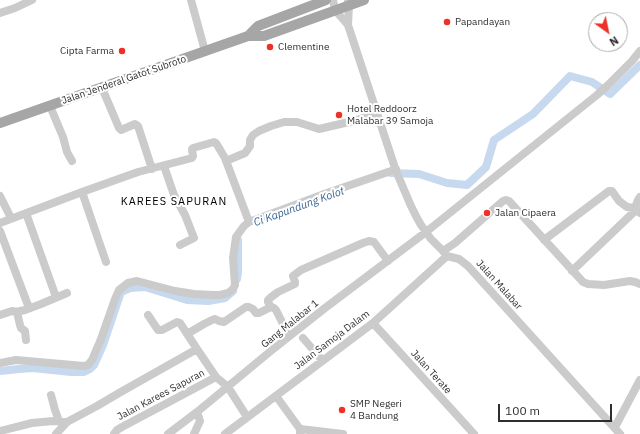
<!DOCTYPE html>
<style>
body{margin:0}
#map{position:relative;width:640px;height:434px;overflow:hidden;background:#fff;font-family:"IBM Plex Sans",sans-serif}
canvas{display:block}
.north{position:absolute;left:588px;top:12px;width:40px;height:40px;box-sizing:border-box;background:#fff;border:1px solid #ababab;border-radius:50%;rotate:147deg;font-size:11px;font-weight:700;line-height:16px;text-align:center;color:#2e2e2e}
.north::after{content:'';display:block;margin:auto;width:14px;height:18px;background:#ef3026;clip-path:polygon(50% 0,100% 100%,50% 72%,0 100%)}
.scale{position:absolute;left:498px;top:404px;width:114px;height:18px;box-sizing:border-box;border:2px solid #2e2e2e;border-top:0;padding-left:5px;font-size:12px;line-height:14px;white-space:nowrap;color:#2e2e2e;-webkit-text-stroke:3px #fff;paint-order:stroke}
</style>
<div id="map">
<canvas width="640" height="434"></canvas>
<div class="north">N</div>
<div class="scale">100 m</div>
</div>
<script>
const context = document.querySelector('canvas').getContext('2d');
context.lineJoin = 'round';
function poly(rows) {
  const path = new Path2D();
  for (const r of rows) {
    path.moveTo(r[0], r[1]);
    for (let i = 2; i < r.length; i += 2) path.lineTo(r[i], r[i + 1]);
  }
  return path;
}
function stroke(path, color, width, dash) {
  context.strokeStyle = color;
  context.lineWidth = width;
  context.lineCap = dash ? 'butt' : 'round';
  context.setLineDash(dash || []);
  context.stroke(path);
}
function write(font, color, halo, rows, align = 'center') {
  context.font = font + ' "IBM Plex Sans",sans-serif';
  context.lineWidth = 4;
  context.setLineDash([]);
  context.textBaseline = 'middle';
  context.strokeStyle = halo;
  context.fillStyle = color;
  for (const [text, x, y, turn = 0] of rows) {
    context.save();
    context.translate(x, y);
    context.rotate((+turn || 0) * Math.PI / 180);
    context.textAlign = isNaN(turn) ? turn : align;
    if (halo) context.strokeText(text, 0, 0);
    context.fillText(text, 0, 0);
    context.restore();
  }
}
const canal = poly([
 [391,173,419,174,447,183,467,185,486,167,494,140,533,114,570,76,592,82,610,94,640,65],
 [237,279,238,272,238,240],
 [0,371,19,369,33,368,71,372,84,372,90,369,94,365,103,345,121,292,130,288,145,287,187,300,208,301,225,298,233,291]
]);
const minor = poly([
 [191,0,205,51],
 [333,0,335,10,348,25,396,171,411,206,417,218,421,225,431,239,443,251,447,256,459,259,468,266,620,434],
 [0,13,15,8,32,0],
 [348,25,349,5,348,0],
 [102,88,119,128,121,130,135,124,138,126,152,169],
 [50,106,63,137,67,152,72,161],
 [226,161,245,153,248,149,250,146,250,140,253,135,259,131,271,126,284,122,297,122,319,129,353,121,377,114],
 [164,166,174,195,185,215,194,238,180,245],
 [82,192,106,262],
 [0,196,11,218],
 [635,208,638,200,640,197],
 [26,213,56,297],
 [249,222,327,193,391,171,396,169],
 [0,223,82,192,138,172,192,158,193,156,192,149,193,148,214,142,216,143,225,158,249,222,244,226,236,237,233,258,235,285,233,289,228,293,220,295,213,295,194,294,175,291,137,281,128,283,119,290,115,299,101,339,92,360,88,365,84,366,16,360,0,363],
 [0,231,29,308],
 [544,240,609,191,612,191,619,201,627,207,635,208,640,213],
 [443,251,455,243,503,201,506,200,509,201,583,282,588,284,604,285,630,281,635,282,640,284],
 [572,271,636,210],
 [271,307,268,302,268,300,270,298,278,292,295,284,295,282,293,276,301,270,363,243,369,241,374,242,388,261],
 [17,312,20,325,21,328,25,331,26,340],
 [0,315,12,311,16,312,25,310,41,304,67,293],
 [148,315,158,330,162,330,177,322,180,323,197,349,216,377,228,387,247,417],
 [373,323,474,434],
 [187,334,204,324,212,320,215,319,219,321,224,322,246,307,249,307,253,309,256,313,259,313,271,307,274,308,276,310,289,336],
 [303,338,322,360],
 [51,395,55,410,59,421],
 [276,396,300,429,300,434],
 [615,427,640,380],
 [300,429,343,434],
 [0,431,32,423,53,421,67,422],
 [56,434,67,422,97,406,119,393,142,380,197,349],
 [114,434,117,430,122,427,216,377],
 [168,434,197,412,272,350,325,308,426,232,597,95,607,86,632,61,640,51],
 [194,434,200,421,197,412],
 [225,434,373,323,447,256]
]);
const major = poly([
 [248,36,258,26,326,0],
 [0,123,248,36,264,36,364,0]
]);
const markers = [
 [447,22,4,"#ef3026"],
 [270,47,4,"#ef3026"],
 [122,51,4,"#ef3026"],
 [339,115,4,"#ef3026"],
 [487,213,4,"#ef3026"],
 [342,410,4,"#ef3026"]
];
const poiNames = [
 ["Papandayan",455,22],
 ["Clementine",278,47],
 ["Cipta Farma",114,51,"right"],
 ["Hotel Reddoorz",347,109],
 ["Malabar 39 Samoja",347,121],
 ["Jalan Cipaera",495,213],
 ["SMP Negeri",350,404],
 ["4 Bandung",350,416]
];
const streetNames = [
 ["Jalan Jenderal Gatot Subroto",124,80,-19],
 ["Jalan Malabar",499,285,48],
 ["Gang Malabar 1",290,324,-39],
 ["Jalan Samoja Dalam",332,340,-37],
 ["Jalan Terate",431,372,48],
 ["Jalan Karees Sapuran",161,395,-28]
];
const neighbourhoodNames = [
 ["KAREES SAPURAN",174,202]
];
const waterNames = [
 ["Ci Kapundung Kolot",299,207,-20]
];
stroke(canal, '#c6d9ee', 8);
stroke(minor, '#cbcbcb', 8);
stroke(major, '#a6a6a6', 10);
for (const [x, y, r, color] of markers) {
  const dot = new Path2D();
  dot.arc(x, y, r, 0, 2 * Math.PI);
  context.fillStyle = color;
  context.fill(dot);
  stroke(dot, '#fff', 1.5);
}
write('10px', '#2e2e2e', '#fff', poiNames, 'left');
write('10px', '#2e2e2e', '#fff', streetNames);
context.letterSpacing = '1px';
write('11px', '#000', '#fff', neighbourhoodNames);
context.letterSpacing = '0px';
write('italic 11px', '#376595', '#fff', waterNames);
</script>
